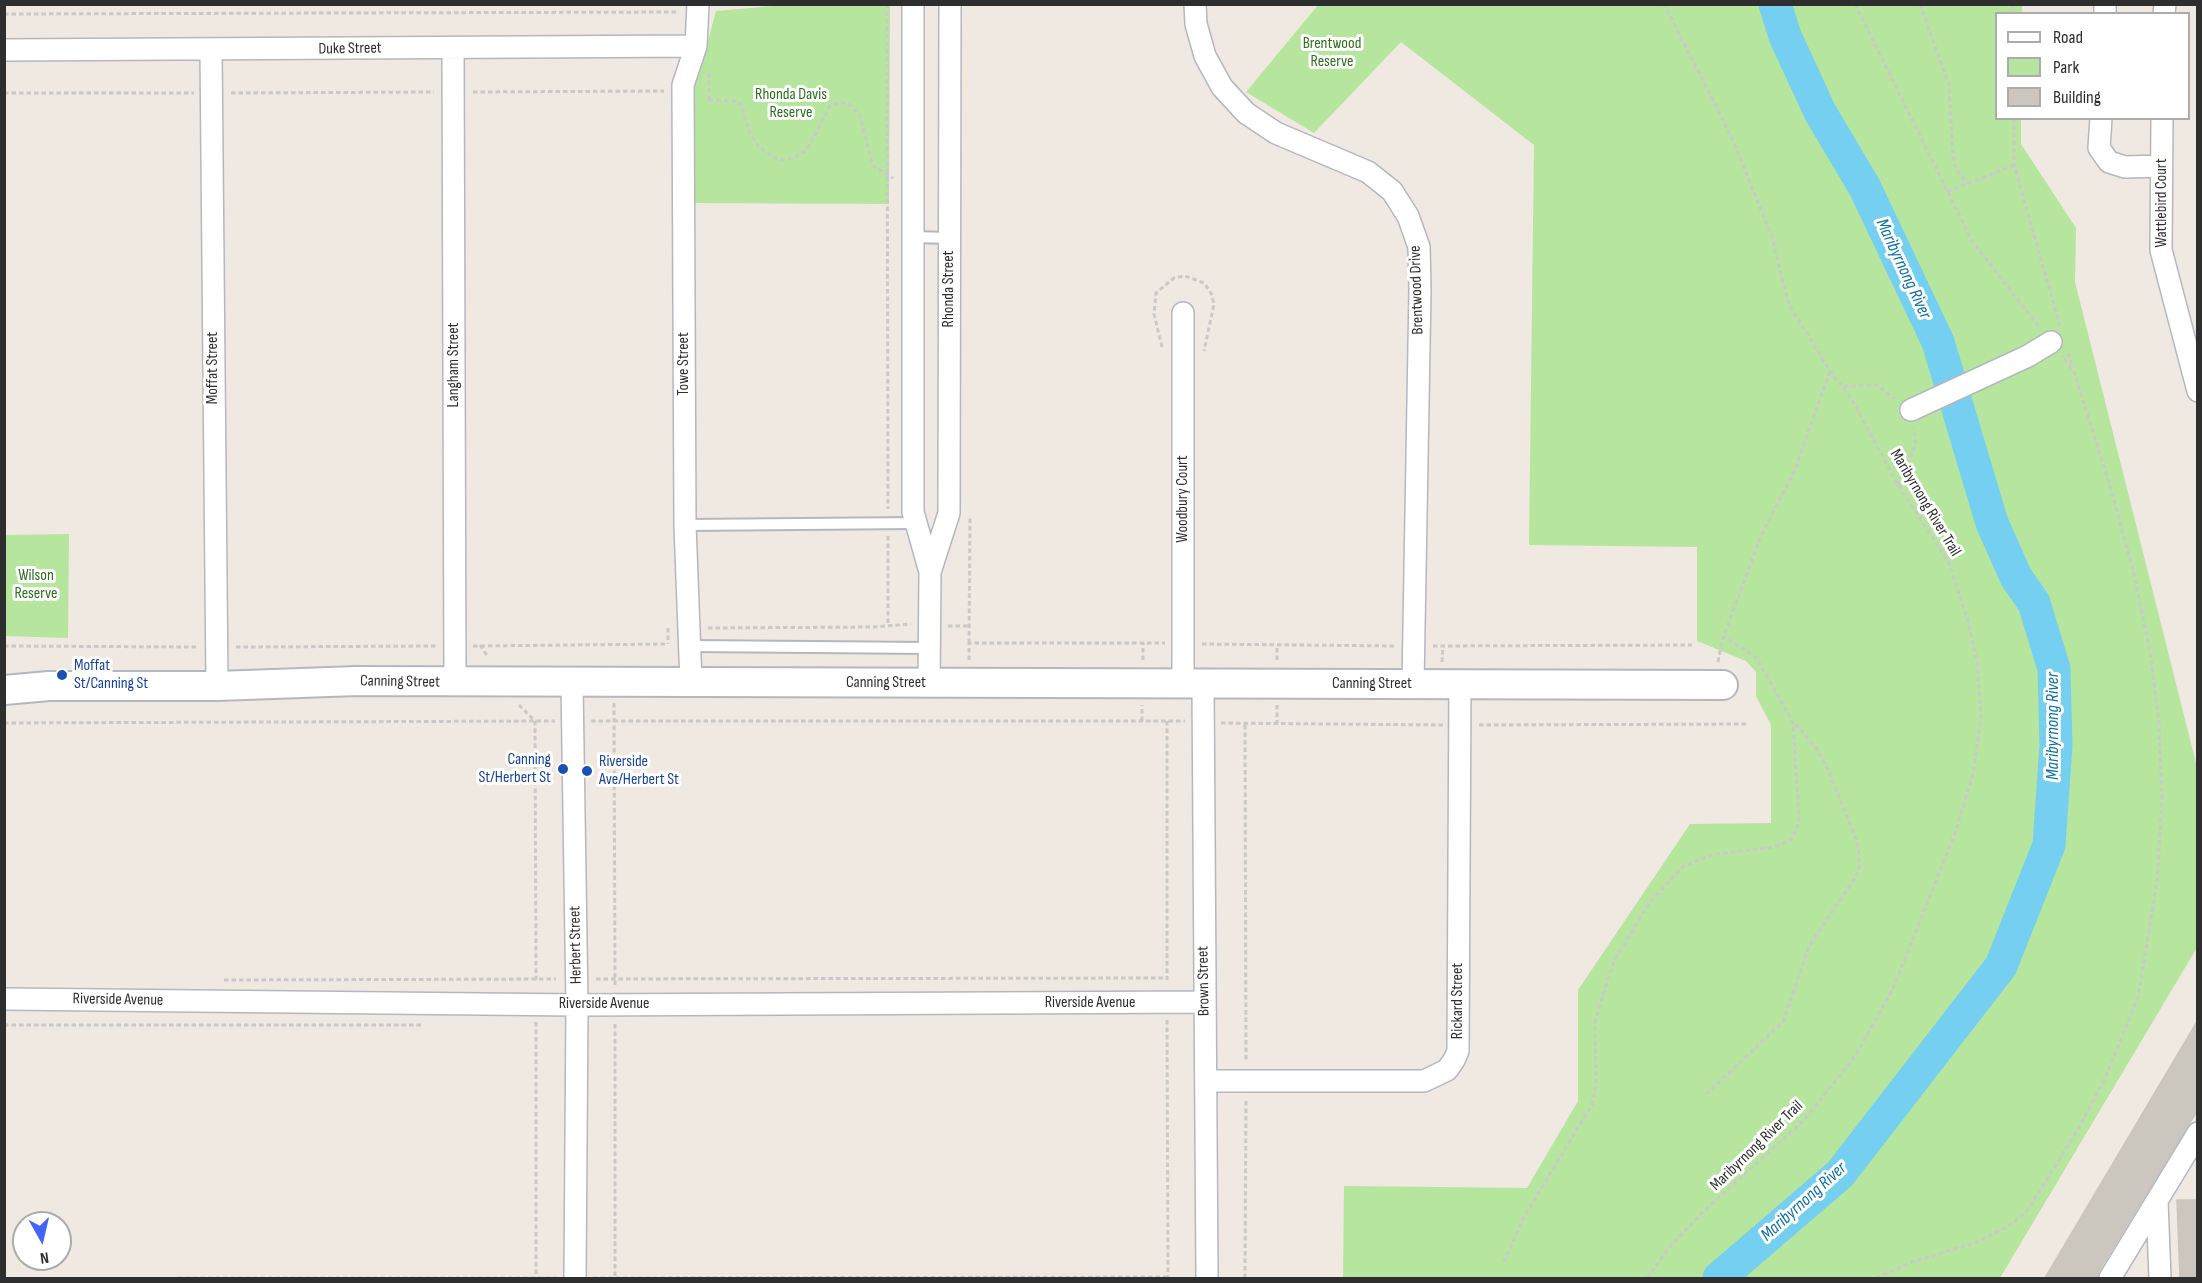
<!DOCTYPE html>
<style>
body{margin:0}
#map{position:relative;width:2202px;height:1283px;overflow:hidden;background:#efe9e1;font-family:"Sofia Sans Condensed",sans-serif}
canvas{display:block}
.frame{position:absolute;inset:0;border:6px solid #2e2e2e;pointer-events:none}
.legend{position:absolute;left:1995px;top:12px;width:195px;height:108px;box-sizing:border-box;background:#fff;border:2px solid #ababab;margin:0;padding:8px 10px;list-style:none;font-size:18px;color:#2e2e2e}
.legend li{display:flex;align-items:center;gap:12px;height:30px}
.legend b{width:30px;border:2px solid #ababab}
.north{position:absolute;left:12px;top:1211px;width:60px;height:60px;box-sizing:border-box;background:#fff;border:2px solid #ababab;border-radius:50%;rotate:172deg;font-size:16px;font-weight:700;line-height:24px;text-align:center;color:#2e2e2e}
.north::after{content:'';display:block;margin:auto;width:21px;height:27px;background:#4264fb;clip-path:polygon(50% 0,100% 100%,50% 72%,0 100%)}
</style>
<div id="map">
<canvas width="2202" height="1283"></canvas>
<div class="frame"></div>
<ul class="legend">
<li><b style="height:8px;background:#fff"></b>Road</li>
<li><b style="height:16px;background:#b6e59e"></b>Park</li>
<li><b style="height:16px;background:#cbc7bf"></b>Building</li>
</ul>
<div class="north">N</div>
</div>
<script>
const context = document.querySelector('canvas').getContext('2d');
context.lineJoin = 'round';
function fill(path, color) {
  context.fillStyle = color;
  context.fill(path, 'evenodd');
}
function poly(rows) {
  const path = new Path2D();
  for (const r of rows) {
    path.moveTo(r[0], r[1]);
    for (let i = 2; i < r.length; i += 2) path.lineTo(r[i], r[i + 1]);
  }
  return path;
}
function stroke(path, color, width, dash) {
  context.strokeStyle = color;
  context.lineWidth = width;
  context.lineCap = dash ? 'butt' : 'round';
  context.setLineDash(dash || []);
  context.stroke(path);
}
function write(font, color, halo, rows, align = 'center') {
  context.font = font + ' "Sofia Sans Condensed",sans-serif';
  context.lineWidth = 6;
  context.setLineDash([]);
  context.textBaseline = 'middle';
  context.strokeStyle = halo;
  context.fillStyle = color;
  for (const [text, x, y, turn = 0] of rows) {
    context.save();
    context.translate(x, y);
    context.rotate((+turn || 0) * Math.PI / 180);
    context.textAlign = isNaN(turn) ? turn : align;
    if (halo) context.strokeText(text, 0, 0);
    context.fillText(text, 0, 0);
    context.restore();
  }
}
const green = poly([
 [795,4,890,5,889,204,693,203,694,77,706,48,716,11],
 [1318,5,2022,5,2022,13,1996,14,1996,118,2021,119,2021,144,2076,228,2075,282,2197,767,2198,946,2000,1278,1343,1278,1344,1186,1527,1188,1578,1101,1578,990,1690,824,1771,823,1771,725,1756,696,1756,672,1746,661,1697,641,1697,547,1529,545,1534,145,1401,42,1314,133,1246,92],
 [69,534,68,638,5,636,5,535]
]);
const river = poly([
 [1719,1278,1840,1174,2001,966,2049,845,2056,745,2054,669,2034,603,2016,577,1992,523,1938,342,1865,188,1820,112,1785,36,1775,4]
]);
const building = poly([
 [2198,1020,2198,1110,2189,1124,2099,1271,2097,1278,2045,1278,2198,1020],
 [2177,1200,2198,1200,2198,1278,2180,1278,2177,1200]
]);
const path = poly([
 [887,4,888,509],
 [1855,4,1972,241,2039,327],
 [1920,4,1949,85,1953,156,1957,171,1969,184],
 [2013,4,2013,14],
 [4,14,678,12],
 [473,92,664,91],
 [4,93,194,93],
 [231,93,434,92],
 [709,100,709,73],
 [709,100,737,101,742,107,750,133,759,147,778,160,792,158,806,151,830,106,841,102,850,105,860,116,873,166,893,178],
 [2014,118,2014,165,2060,326],
 [1947,192,2014,165],
 [1162,347,1154,314,1156,293,1174,278,1185,276,1204,283,1211,293,1214,304,1204,351],
 [2068,353,2072,367],
 [1844,386,1877,385,1895,399],
 [1898,485,1916,444,1913,428],
 [888,536,888,624],
 [948,626,969,626],
 [668,628,668,644],
 [708,628,873,627,911,624],
 [969,643,970,516],
 [1202,644,1396,646],
 [480,645,488,657],
 [4,646,199,647],
 [473,646,667,644],
 [1433,646,1692,645],
 [236,647,436,646],
 [969,660,969,643,1165,643],
 [1143,660,1143,643],
 [1277,660,1277,645],
 [1442,662,1443,646],
 [1718,662,1722,641,1760,538,1794,472,1830,371],
 [614,703,615,988],
 [519,705,535,721,536,980],
 [1277,705,1277,725],
 [591,721,1185,721],
 [1142,721,1142,705],
 [1167,721,1167,980],
 [4,723,555,721],
 [1221,723,1443,725],
 [1245,725,1246,1062],
 [1479,725,1749,724],
 [596,979,1167,978],
 [224,980,556,979],
 [1167,1020,1168,1277],
 [536,1022,536,1278],
 [615,1024,615,1278],
 [4,1025,423,1025],
 [1706,1094,1783,1022,1809,946,1857,875,1860,865,1857,842,1828,769,1816,748,1795,723],
 [1504,1262,1524,1217,1593,1103,1596,1081,1595,1023,1601,1001,1615,959,1650,902,1684,866,1711,855,1774,847,1791,840,1799,823,1793,722,1757,659,1745,649,1723,637],
 [178,1278,557,1278],
 [593,1278,1168,1277],
 [1245,1278,1246,1098],
 [1647,1278,1669,1248,1700,1215,1804,1120,1855,1056,1893,989,1955,833,1973,774,1981,716,1977,661,1967,618,1948,561,1898,485,1851,398,1830,371,1789,305,1771,234,1731,136,1664,4],
 [1876,1278,1912,1262,1980,1241,2010,1225,2027,1211,2080,1126,2106,1076,2138,997,2157,881,2162,801,2159,723,2150,651,2133,570,2110,486,2074,372,2062,356]
]);
const lane = poly([
 [914,237,949,238],
 [685,525,916,523],
 [690,646,930,648]
]);
const street = poly([
 [913,4,913,512,930,572,929,683],
 [1195,4,1196,24,1205,56,1222,87,1246,113,1276,133,1368,172,1392,191,1408,216,1419,247,1420,289,1413,684],
 [2105,14,2105,4],
 [2164,14,2165,4],
 [453,48,455,683],
 [4,50,696,46],
 [211,50,217,686],
 [2101,118,2099,148,2109,162,2125,167,2161,166],
 [2162,118,2161,250,2198,391],
 [1911,410,2028,356,2051,342],
 [930,572,949,513,950,4],
 [691,683,685,525,683,85,696,46,698,4],
 [572,684,577,1005,575,1278],
 [1183,684,1183,313],
 [1203,684,1207,1278],
 [4,999,577,1005,1204,1002],
 [1207,1081,1424,1081,1447,1070,1454,1060,1458,1051,1460,685],
 [2157,1201,2160,1278],
 [2110,1278,2198,1133]
]);
const secondary = poly([
 [4,690,49,686,217,686,357,681,1723,685]
]);
const markers = [
 [62,675,6,"#1a4fb4"],
 [563,769,6,"#1a4fb4"],
 [587,771,6,"#1a4fb4"]
];
const parkNames = [
 ["Brentwood",1332,44],
 ["Reserve",1332,62],
 ["Rhonda Davis",791,95],
 ["Reserve",791,113],
 ["Wilson",36,576],
 ["Reserve",36,594]
];
const streetNames = [
 ["Duke Street",350,49,-1],
 ["Wattlebird Court",2162,203,-90],
 ["Rhonda Street",949,289,-90],
 ["Brentwood Drive",1417,290,-92],
 ["Towe Street",684,364,-90],
 ["Langham Street",454,365,-90],
 ["Moffat Street",213,368,-90],
 ["Woodbury Court",1183,499,-90],
 ["Maribyrnong River Trail",1925,503,59],
 ["Canning Street",400,682,1],
 ["Canning Street",886,683],
 ["Canning Street",1372,684],
 ["Herbert Street",576,945,-91],
 ["Brown Street",1204,981,-91],
 ["Riverside Avenue",118,1000,1],
 ["Rickard Street",1458,1001,-90],
 ["Riverside Avenue",1090,1003],
 ["Riverside Avenue",604,1004],
 ["Maribyrnong River Trail",1757,1146,-44]
];
const transitNames = [
 ["Moffat",74,666],
 ["St/Canning St",74,684],
 ["Canning",551,760,"right"],
 ["St/Herbert St",551,778,"right"],
 ["Riverside",599,762],
 ["Ave/Herbert St",599,780]
];
const waterNames = [
 ["Maribyrnong River",1903,269,65],
 ["Maribyrnong River",2053,726,-90],
 ["Maribyrnong River",1804,1202,-42]
];
fill(green, '#b6e59e');
stroke(river, '#75cff0', 33);
fill(building, '#cbc7bf');
stroke(building, '#cbc5ba', 1.5);
stroke(lane, '#b4b7c1', 14);
stroke(street, '#b4b7c1', 24);
stroke(secondary, '#b4b7c1', 32);
stroke(path, '#c9c9c9', 3, [4.5, 3]);
stroke(lane, '#fff', 10);
stroke(street, '#fff', 21);
stroke(secondary, '#fff', 28);
for (const [x, y, r, color] of markers) {
  const dot = new Path2D();
  dot.arc(x, y, r, 0, 2 * Math.PI);
  context.fillStyle = color;
  context.fill(dot);
  stroke(dot, '#fff', 2);
}
write('16px', '#2c6e1b', '#fff', parkNames);
write('16px', '#2e2e2e', '#fff', streetNames);
write('16px', '#164399', '#fff', transitNames, 'left');
write('italic 18px', '#0d6fa3', '#fff', waterNames);
</script>
